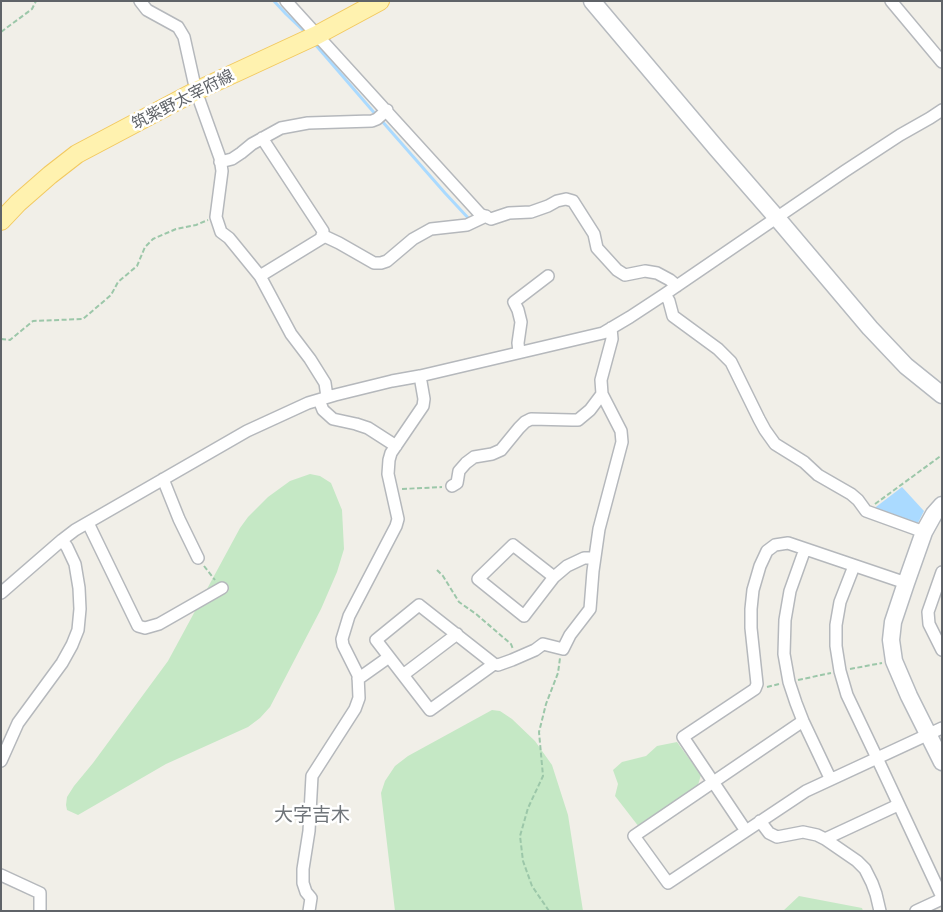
<!DOCTYPE html>
<meta charset="utf-8">
<style>
body{margin:0}
#map{position:relative;width:943px;height:912px;overflow:hidden;background:#f1efe8;font-family:Cabin,sans-serif}
canvas{display:block}
.frame{position:absolute;inset:0;border:2px solid #5f6368;pointer-events:none}
</style>
<div id="map">
<canvas width="943" height="912"></canvas>
<div class="frame"></div>
</div>
<script>
const context = document.querySelector('canvas').getContext('2d');
context.lineJoin = 'round';
function fill(path, color) {
  context.fillStyle = color;
  context.fill(path, 'evenodd');
}
function poly(rows) {
  const path = new Path2D();
  for (const r of rows) {
    path.moveTo(r[0], r[1]);
    for (let i = 2; i < r.length; i += 2) path.lineTo(r[i], r[i + 1]);
  }
  return path;
}
function stroke(path, color, width, dash) {
  context.strokeStyle = color;
  context.lineWidth = width;
  context.lineCap = dash ? 'butt' : 'round';
  context.setLineDash(dash || []);
  context.stroke(path);
}
function write(font, color, halo, rows, align = 'center') {
  context.font = font + ' Cabin,"Noto Sans JP",sans-serif';
  context.lineWidth = 5;
  context.setLineDash([]);
  context.textBaseline = 'middle';
  context.strokeStyle = halo;
  context.fillStyle = color;
  for (const [text, x, y, turn = 0] of rows) {
    context.save();
    context.translate(x, y);
    context.rotate((+turn || 0) * Math.PI / 180);
    context.textAlign = isNaN(turn) ? turn : align;
    if (halo) context.strokeText(text, 0, 0);
    context.fillText(text, 0, 0);
    context.restore();
  }
}
const green = poly([
 [310,474,320,476,331,483,342,510,344,549,337,572,321,609,270,707,260,718,248,727,166,764,78,815,67,810,66,805,67,797,74,786,93,763,168,661,240,528,248,517,268,497,290,481],
 [492,710,500,711,512,719,535,741,552,765,568,815,583,911,395,911,381,793,385,781,395,766,408,756],
 [677,742,701,775,698,785,639,827,615,796,618,784,613,770,622,762,646,756,657,746],
 [799,896,862,908,863,911,783,911]
]);
const water = poly([
 [902,487,924,511,917,525,872,510]
]);
const stream = poly([
 [274,1,286,14,307,34],
 [314,43,377,116],
 [381,120,445,193,470,220]
]);
const path = poly([
 [1,32,32,9,36,1],
 [1,339,10,340,33,321,83,319,111,295,118,282,137,266,145,247,153,239,176,229,196,225,208,220],
 [402,489,442,487],
 [875,504,942,455],
 [204,566,215,580],
 [437,570,443,576,459,602,476,614,511,644,513,649],
 [850,669,882,663],
 [798,680,831,673],
 [767,687,779,684],
 [549,911,532,886,523,861,520,836,528,808,543,776,539,732,546,704,558,673,560,658]
]);
const street = poly([
 [140,1,147,10,178,27,184,37,196,91,220,158,222,171,216,217,221,232,229,238,260,276,291,334,310,359,325,383,327,397],
 [286,1,480,214,491,219,509,213,531,212,548,206,557,201,566,199,573,201,594,234,597,248,617,270,625,275,645,271,657,273,670,280,677,286],
 [891,1,942,62],
 [220,162,232,159,241,153,252,144,281,128,308,123,372,121,377,119,387,110],
 [322,235,339,243,374,263,381,263,387,261,413,239,431,229,467,225,486,216],
 [260,276,322,238,323,231,262,138],
 [665,294,669,301,673,316,718,349,731,362,759,419,765,430,775,444,804,462,818,475,851,494,858,500,866,511,924,532],
 [519,352,518,343,521,322,518,310,514,302,548,276],
 [319,400,323,410,333,419,356,424,368,428,396,446],
 [163,479,179,519,198,558],
 [452,486,457,483,459,471,466,463,474,457,492,454,501,450,519,428,525,422,531,419,572,420,578,420,590,410,602,394],
 [88,523,138,626,145,628,159,624,222,588],
 [805,549,790,591,785,620,784,654,789,682,796,703,803,721,830,778],
 [854,566,840,602,836,625,836,646,840,671,847,695,877,758,942,897],
 [942,572,928,612,929,624,942,650],
 [554,577,513,545,478,579,524,616,554,577,567,566,584,558,594,558],
 [1,593,62,540,75,530,247,431,308,403,335,395,392,381,420,376,603,333,630,317,665,294,845,171,900,135,930,118,942,110],
 [419,605,494,664,430,710,376,640,419,605],
 [494,664,498,665,512,660,535,650,543,644,563,649,570,635,590,609,593,571,599,529,622,442,621,431,602,394,601,380,612,339,611,328],
 [403,675,457,634],
 [358,679,389,657],
 [803,721,634,836,668,883,806,791,942,728],
 [1,761,18,723,62,663,72,645,78,630,80,609,79,588,75,564,67,547,62,540],
 [760,821,769,833,777,837,803,832,817,835,825,839,857,861,865,869,872,883,876,894,880,911],
 [746,831,683,737,755,689,757,684,751,628,751,609,753,590,760,566,767,551,775,545,788,543,906,583],
 [825,839,898,805],
 [1,875,40,893,40,911],
 [309,911,311,898,306,892,303,883,303,869,309,831,312,776,355,709,359,698,358,675,343,645,342,639,349,616,396,526,398,519,388,474,389,460,391,453,423,406,424,399,420,376],
 [916,911,942,899]
]);
const secondary = poly([
 [592,1,717,149,777,218,870,328,906,366,942,395],
 [942,505,934,514,924,532,906,583,893,622,891,640,894,661,909,696,942,762]
]);
const primary = poly([
 [1,221,18,203,50,175,77,154,196,91,317,35,380,1]
]);
const streetNames = [
 ["筑紫野太宰府線",183,100,-27]
];
const quarterNames = [
 ["大字吉木",312,815]
];
fill(green, '#c5e8c5');
fill(water, '#aadaff');
stroke(stream, '#aadaff', 3);
stroke(street, '#b5b8bc', 14);
stroke(secondary, '#b6babf', 19);
stroke(primary, '#f2c960', 20);
stroke(path, '#9cc7a9', 2, [5, 2.5]);
stroke(street, '#fff', 11);
stroke(secondary, '#fff', 16);
stroke(primary, '#fff2af', 18);
write('16px', '#5f6368', '#fff', streetNames);
write('19px', '#70757a', '#fff', quarterNames);
</script>
